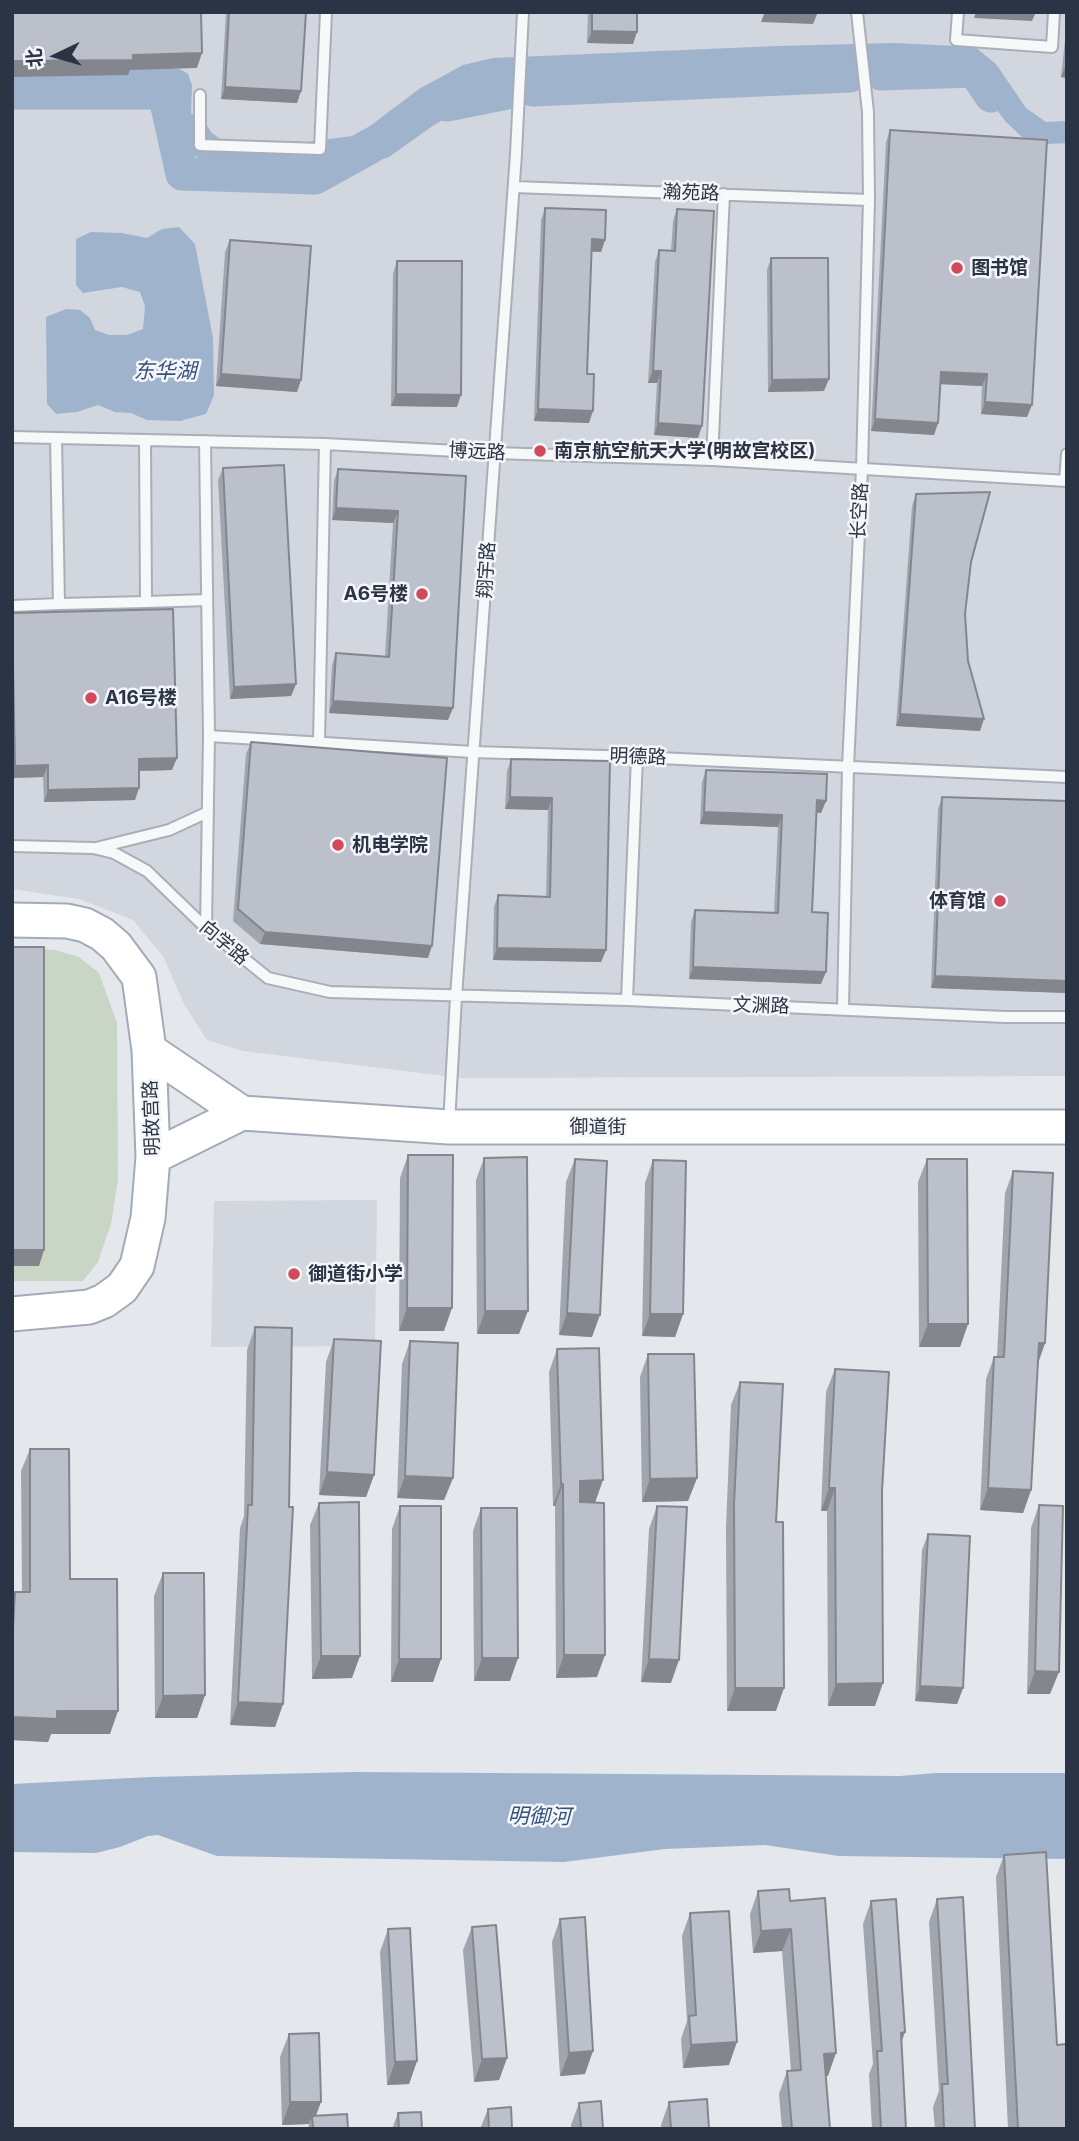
<!DOCTYPE html>
<meta charset="utf-8">
<style>
body{margin:0}
#map{position:relative;width:1079px;height:2141px;overflow:hidden;background:#e4e7ec;font-family:Inter,"Noto Sans SC",sans-serif}
canvas{display:block}
.frame{position:absolute;inset:0;border:14px solid #2b3445;pointer-events:none}
.north{position:absolute;left:21px;top:21px;width:70px;height:70px;-webkit-text-stroke:5px #f4f6f9;paint-order:stroke;rotate:265deg;font-size:19px;font-weight:700;line-height:28px;text-align:center;color:#2b3445}
.north::after{content:'';display:block;margin:auto;width:24px;height:32px;background:#2b3445;clip-path:polygon(50% 0,100% 100%,50% 72%,0 100%)}
</style>
<div id="map">
<canvas width="1079" height="2141"></canvas>
<div class="frame"></div>
<div class="north">北</div>
</div>
<script>
const context = document.querySelector('canvas').getContext('2d');
context.lineJoin = 'round';
function fill(path, color) {
  context.fillStyle = color;
  context.fill(path, 'evenodd');
}
function poly(rows) {
  const path = new Path2D();
  for (const r of rows) {
    path.moveTo(r[0], r[1]);
    for (let i = 2; i < r.length; i += 2) path.lineTo(r[i], r[i + 1]);
  }
  return path;
}
function stroke(path, color, width, dash) {
  context.strokeStyle = color;
  context.lineWidth = width;
  context.lineCap = dash ? 'butt' : 'round';
  context.setLineDash(dash || []);
  context.stroke(path);
}
function write(font, color, halo, rows, align = 'center') {
  context.font = font + ' Inter,"Noto Sans SC",sans-serif';
  context.lineWidth = 5;
  context.setLineDash([]);
  context.textBaseline = 'middle';
  context.strokeStyle = halo;
  context.fillStyle = color;
  for (const [text, x, y, turn = 0] of rows) {
    context.save();
    context.translate(x, y);
    context.rotate((+turn || 0) * Math.PI / 180);
    context.textAlign = isNaN(turn) ? turn : align;
    if (halo) context.strokeText(text, 0, 0);
    context.fillText(text, 0, 0);
    context.restore();
  }
}
const built = poly([
 [12,12,1067,12,1067,1076,461,1078,243,1051,207,1040,184,1004,163,956,133,920,79,899,12,889],
 [377,1200,375,1346,211,1347,214,1201]
]);
const green = poly([
 [12,947,55,950,79,957,99,973,117,1023,118,1180,111,1224,98,1262,83,1281,12,1281]
]);
const water = poly([
 [894,43,975,47,996,64,1026,108,1046,122,1067,121,1067,143,1048,144,1022,137,1006,122,975,81,953,69,598,77,520,85,468,104,431,127,389,157,362,166,294,172,219,169,189,153,162,95,12,92,12,69,154,67,180,69,188,74,192,85,191,113,205,123,212,133,223,141,299,143,352,136,370,126,419,89,463,65,493,58,778,46],
 [179,227,195,244,213,338,214,395,206,414,180,421,147,420,131,413,115,412,98,405,77,412,56,414,47,404,46,317,66,309,80,310,90,318,95,330,109,335,127,335,143,329,145,306,140,292,122,287,83,293,76,285,76,239,91,232,122,233,147,238,162,229],
 [354,1772,900,1776,936,1773,1067,1773,1067,1859,839,1856,765,1845,665,1849,564,1862,217,1856,158,1835,148,1836,120,1847,96,1853,12,1852,12,1784,151,1777]
]);
const river = poly([
 [881,74,974,71,991,96],
 [533,90,850,76],
 [12,93,164,93,182,174,315,178,371,147],
 [447,105,507,93]
]);
const lane = poly([
 [958,12,956,40,1052,47,1054,12],
 [200,95,200,145,320,149,326,12],
 [514,187,869,200],
 [12,437,325,444,495,453,712,460,1067,481],
 [56,438,59,604,146,602,145,441],
 [205,441,209,736,206,928],
 [712,460,724,194],
 [1065,481,1067,454],
 [146,602,207,600],
 [12,606,59,604],
 [209,736,473,752,637,757,1067,777],
 [319,742,325,444],
 [12,846,93,848,114,853,147,871,206,928,268,978,330,992,627,1000,1005,1017,1067,1017],
 [96,848,169,830,208,812],
 [627,1000,637,757],
 [843,1009,848,767,862,468,869,200,868,112,857,12],
 [449,1124,456,997,516,154,523,12]
]);
const primary = poly([
 [12,920,67,921,85,925,102,934,116,946,139,977,149,1050,153,1157,148,1218,137,1266,122,1288,104,1301,89,1307,12,1314],
 [149,1050,242,1113,449,1127,1067,1127],
 [153,1157,242,1113]
]);
const wall = poly([
 [226,12,306,12,301,91,297,103,221,99],
 [588,12,637,12,633,44,587,43],
 [1067,22,1067,78,1061,77],
 [890,130,1027,417,981,414,982,386,941,384,938,423,934,435,871,431,886,142],
 [545,208,605,240,601,252,591,252,587,374,589,423,534,421,541,220],
 [677,209,698,438,654,435,657,383,648,383,655,262,659,250,671,251,673,221],
 [230,240,297,392,216,386,225,252],
 [771,258,824,391,768,392,767,270],
 [397,261,457,407,391,406,393,273],
 [223,468,296,684,291,696,230,699,218,480],
 [338,469,466,476,448,720,329,713,332,665,336,653,385,656,393,523,332,520,334,481],
 [916,494,965,614,968,661,980,731,896,726,912,506],
 [12,613,172,770,139,771,135,800,44,802,43,777,12,778],
 [251,742,428,958,260,944,233,921,246,754],
 [511,759,610,761,606,950,601,962,493,960,494,907,498,895,546,897,548,810,505,809,507,771],
 [706,770,826,801,821,813,816,813,812,912,821,984,689,979,691,922,695,910,774,913,778,827,700,824,702,782],
 [942,797,1067,993,931,988,938,809],
 [408,1155,444,1331,399,1331,400,1178],
 [484,1158,519,1334,477,1334,476,1180],
 [575,1159,592,1337,559,1335,566,1182],
 [927,1159,968,1324,960,1347,919,1347,918,1182],
 [653,1160,683,1314,675,1337,642,1336,645,1183],
 [1013,1171,1045,1343,1038,1363,1031,1490,1023,1513,980,1510,986,1379,994,1357,997,1357,1005,1193],
 [255,1327,283,1704,275,1727,230,1725,240,1528,244,1516,247,1350],
 [334,1339,374,1475,366,1497,319,1495,326,1362],
 [410,1341,453,1478,444,1500,397,1498,402,1364],
 [557,1349,595,1503,597,1677,556,1678,555,1506,553,1506,549,1372],
 [648,1354,697,1478,688,1501,642,1502,640,1377],
 [835,1369,875,1706,828,1706,827,1511,821,1511,826,1392],
 [740,1382,776,1711,727,1711,726,1527,731,1405],
 [30,1449,70,1579,110,1734,51,1734,48,1742,12,1740,12,1599,15,1592,22,1592,21,1471],
 [319,1503,352,1678,312,1679,310,1525],
 [1039,1505,1050,1694,1027,1694,1031,1528],
 [400,1506,441,1659,433,1682,391,1682,392,1529],
 [657,1506,671,1683,641,1682,649,1529],
 [481,1508,510,1681,474,1681,473,1531],
 [928,1534,963,1688,957,1704,915,1701,922,1550],
 [163,1573,205,1695,197,1718,155,1718,154,1596],
 [1004,1855,1057,2045,1067,2129,1008,2129,996,1877],
 [758,1891,790,1901,828,2076,826,2076,830,2129,782,2129,779,2094,787,2071,791,2071,782,1951,753,1953,750,1914],
 [937,1899,975,2129,935,2129,933,2107,939,2091,929,1922],
 [871,1901,901,2044,906,2129,872,2129,869,2074,873,2064,863,1924],
 [690,1913,729,2065,683,2068,681,2039,687,2021,682,1936],
 [560,1919,585,2074,560,2076,552,1942],
 [472,1927,507,2058,499,2080,474,2082,463,1950],
 [388,1929,417,2061,409,2084,387,2085,380,1952],
 [289,2034,316,2116,348,2129,308,2129,309,2124,282,2125,280,2057],
 [669,2102,709,2129,661,2129,661,2125],
 [579,2103,603,2129,571,2129,571,2125],
 [488,2109,512,2129,480,2129],
 [398,2113,422,2129,392,2129]
]);
const shadedWall = poly([
 [765,12,818,12,813,24,761,22],
 [976,12,1036,12,1032,21,974,18],
 [592,31,637,32,633,44,587,43],
 [202,53,197,68,130,70,128,75,12,77,12,61,133,55],
 [1066,65,1067,65,1067,78,1061,77],
 [225,87,301,91,297,103,221,99],
 [592,239,605,240,601,252,587,251],
 [653,371,661,371,657,383,648,383],
 [941,372,987,374,982,386,937,384],
 [221,374,301,380,297,392,216,386],
 [829,379,824,391,768,392,772,380],
 [396,394,461,395,457,407,391,406],
 [985,402,1032,405,1027,417,981,414],
 [538,409,593,411,589,423,534,421],
 [875,419,938,423,934,435,871,431],
 [658,423,702,426,698,438,654,435],
 [336,508,398,511,393,523,332,520],
 [296,684,291,696,230,699,234,687],
 [333,701,453,708,448,720,329,713],
 [900,714,984,719,980,731,896,726],
 [177,758,172,770,134,771,139,759],
 [48,765,43,777,12,778,12,773,15,766],
 [139,788,135,800,44,802,48,790],
 [510,797,552,798,548,810,505,809],
 [817,800,826,801,821,813,812,812],
 [704,812,782,815,778,827,700,824],
 [265,932,432,946,428,958,260,944],
 [497,948,606,950,601,962,493,960],
 [693,967,826,972,821,984,689,979],
 [935,976,1067,981,1067,993,931,988],
 [12,1250,44,1250,39,1266,12,1266],
 [407,1308,452,1308,444,1331,399,1331],
 [485,1311,528,1311,519,1334,477,1334],
 [567,1313,600,1315,592,1337,559,1335],
 [650,1314,683,1314,675,1337,642,1336],
 [928,1324,968,1324,960,1347,919,1347],
 [1039,1343,1045,1343,1037,1366],
 [327,1472,374,1475,366,1497,319,1495],
 [405,1476,453,1478,444,1500,397,1498],
 [697,1478,688,1501,642,1502,650,1479],
 [603,1480,595,1503,572,1503,580,1481],
 [561,1484,563,1484,555,1506,553,1506],
 [829,1488,835,1488,827,1511,821,1511],
 [988,1488,1031,1490,1023,1513,980,1510],
 [564,1655,605,1655,597,1677,556,1678],
 [321,1656,360,1656,352,1678,312,1679],
 [482,1658,518,1658,510,1681,474,1681],
 [399,1659,441,1659,433,1682,391,1682],
 [649,1659,679,1660,671,1683,641,1682],
 [1035,1671,1059,1672,1050,1694,1027,1694],
 [883,1683,875,1706,828,1706,836,1684],
 [920,1686,963,1688,957,1704,915,1701],
 [735,1688,784,1688,776,1711,727,1711],
 [205,1695,197,1718,155,1718,163,1696],
 [238,1702,283,1704,275,1727,230,1725],
 [57,1711,118,1711,110,1734,51,1734,48,1742,12,1740,12,1717],
 [791,1929,782,1951,753,1953,761,1931],
 [905,2032,897,2055,901,2033],
 [737,2042,729,2065,683,2068,691,2045],
 [593,2051,585,2074,560,2076,569,2053],
 [836,2053,828,2076,816,2076,824,2054],
 [507,2058,499,2080,474,2082,482,2059],
 [417,2061,409,2084,387,2085,395,2062],
 [290,2102,321,2102,313,2124,312,2116,309,2124,282,2125]
]);
const building = poly([
 [12,12,201,12,202,53,133,55,133,60,12,61,12,12],
 [229,12,306,12,301,91,225,87,229,12],
 [592,12,637,12,637,32,592,31,592,12],
 [890,130,1047,140,1032,405,985,402,987,374,941,372,938,423,875,419,890,130],
 [545,208,606,210,605,240,592,239,587,374,594,374,593,411,538,409,545,208],
 [677,209,714,211,702,426,658,423,661,371,653,371,659,250,675,251,677,209],
 [230,240,311,246,301,380,221,374,230,240],
 [771,258,828,258,829,379,772,380,771,258],
 [397,261,462,261,461,395,396,394,397,261],
 [284,465,296,684,234,687,223,468,284,465],
 [338,469,466,476,453,708,333,701,336,653,389,657,398,511,336,508,338,469],
 [990,492,971,562,965,614,968,661,984,719,900,714,916,494,990,492],
 [173,609,177,758,139,759,139,788,48,790,48,765,15,766,12,613,173,609],
 [251,742,447,758,432,946,265,932,238,909,251,742],
 [511,759,610,761,606,950,497,948,498,895,550,897,552,798,510,797,511,759],
 [706,770,827,774,826,801,817,800,812,912,828,913,826,972,693,967,695,910,778,913,782,815,704,812,706,770],
 [942,797,1067,801,1067,981,935,976,942,797],
 [12,947,44,947,44,1250,12,1250,12,947],
 [408,1155,453,1155,452,1308,407,1308,408,1155],
 [527,1157,528,1311,485,1311,484,1158,527,1157],
 [575,1159,607,1161,600,1315,567,1313,575,1159],
 [927,1159,967,1159,968,1324,928,1324,927,1159],
 [653,1160,686,1161,683,1314,650,1314,653,1160],
 [1013,1171,1053,1173,1045,1343,1039,1343,1031,1490,988,1488,994,1357,1004,1357,1013,1171],
 [255,1327,292,1328,289,1507,293,1507,283,1704,238,1702,248,1505,252,1505,255,1327],
 [334,1339,381,1341,374,1475,327,1472,334,1339],
 [410,1341,458,1343,453,1478,405,1476,410,1341],
 [599,1348,603,1480,580,1481,580,1502,604,1503,605,1655,564,1655,563,1484,561,1484,557,1349,599,1348],
 [648,1354,694,1354,697,1478,650,1479,648,1354],
 [835,1369,889,1372,882,1491,883,1683,836,1684,835,1488,829,1488,835,1369],
 [740,1382,783,1384,776,1522,783,1522,784,1688,735,1688,734,1504,740,1382],
 [30,1449,69,1449,70,1579,117,1579,118,1711,57,1711,57,1719,12,1717,12,1646,15,1592,30,1592,30,1449],
 [359,1502,360,1656,321,1656,319,1503,359,1502],
 [1039,1505,1063,1506,1059,1672,1035,1671,1039,1505],
 [400,1506,441,1506,441,1659,399,1659,400,1506],
 [657,1506,687,1507,679,1660,649,1659,657,1506],
 [481,1508,517,1508,518,1658,482,1658,481,1508],
 [928,1534,970,1536,963,1688,920,1686,928,1534],
 [163,1573,204,1573,205,1695,163,1696,163,1573],
 [1046,1852,1057,2045,1067,2044,1067,2129,1018,2129,1004,1855,1046,1852],
 [789,1889,790,1901,825,1898,836,2053,824,2054,830,2129,792,2129,787,2071,801,2070,791,1929,761,1931,758,1891,789,1889],
 [963,1897,975,2129,944,2129,942,2084,948,2084,937,1899,963,1897],
 [896,1899,905,2032,901,2033,906,2129,881,2129,877,2051,882,2051,871,1901,896,1899],
 [729,1911,737,2042,691,2045,689,2016,696,2015,690,1913,729,1911],
 [585,1917,593,2051,569,2053,560,1919,585,1917],
 [496,1925,507,2058,482,2059,472,1927,496,1925],
 [410,1928,417,2061,395,2062,388,1929,410,1928],
 [319,2033,321,2102,290,2102,289,2034,319,2033],
 [707,2099,709,2129,671,2129,669,2102,707,2099],
 [601,2101,603,2129,581,2129,579,2103,601,2101],
 [511,2107,512,2129,489,2129,488,2109,511,2107],
 [421,2112,422,2129,399,2129,398,2113,421,2112],
 [347,2114,348,2129,313,2129,312,2116,347,2114]
]);
const markers = [
 [957,268,7,"#d1495b"],
 [540,451,7,"#d1495b"],
 [422,594,7,"#d1495b"],
 [91,698,7,"#d1495b"],
 [338,845,7,"#d1495b"],
 [1000,901,7,"#d1495b"],
 [294,1274,7,"#d1495b"]
];
const streetNames = [
 ["瀚苑路",691,193,2],
 ["博远路",477,452,3],
 ["长空路",860,511,-87],
 ["翔宇路",487,570,-86],
 ["明德路",638,757,2],
 ["向学路",224,943,40],
 ["文渊路",761,1006,2],
 ["明故宫路",152,1118,-92],
 ["御道街",598,1127]
];
const poiNames = [
 ["图书馆",971,268],
 ["南京航空航天大学(明故宫校区)",554,451],
 ["A6号楼",408,594,"right"],
 ["A16号楼",105,698],
 ["机电学院",352,845],
 ["体育馆",986,901,"right"],
 ["御道街小学",308,1274]
];
const waterNames = [
 ["东华湖",165,372],
 ["明御河",539,1817,1]
];
fill(built, '#d2d6de');
fill(green, '#c9d6c5');
fill(water, '#9fb4cc');
stroke(river, '#9fb4cc', 33);
stroke(lane, '#a9aeb7', 14);
stroke(primary, '#a3abb8', 37);
stroke(lane, '#f7f8fa', 10);
stroke(primary, '#fff', 33);
fill(wall, '#a1a5ae');
fill(shadedWall, '#83868d');
fill(building, '#bbc0ca');
stroke(building, '#83868d', 2);
for (const [x, y, r, color] of markers) {
  const dot = new Path2D();
  dot.arc(x, y, r, 0, 2 * Math.PI);
  context.fillStyle = color;
  context.fill(dot);
  stroke(dot, '#f4f6f9', 2.5);
}
write('19px', '#2b3445', '#f4f6f9', streetNames);
write('bold 19px', '#2b3445', '#f4f6f9', poiNames, 'left');
write('italic 21px', '#34527a', '#f4f6f9', waterNames);
</script>
